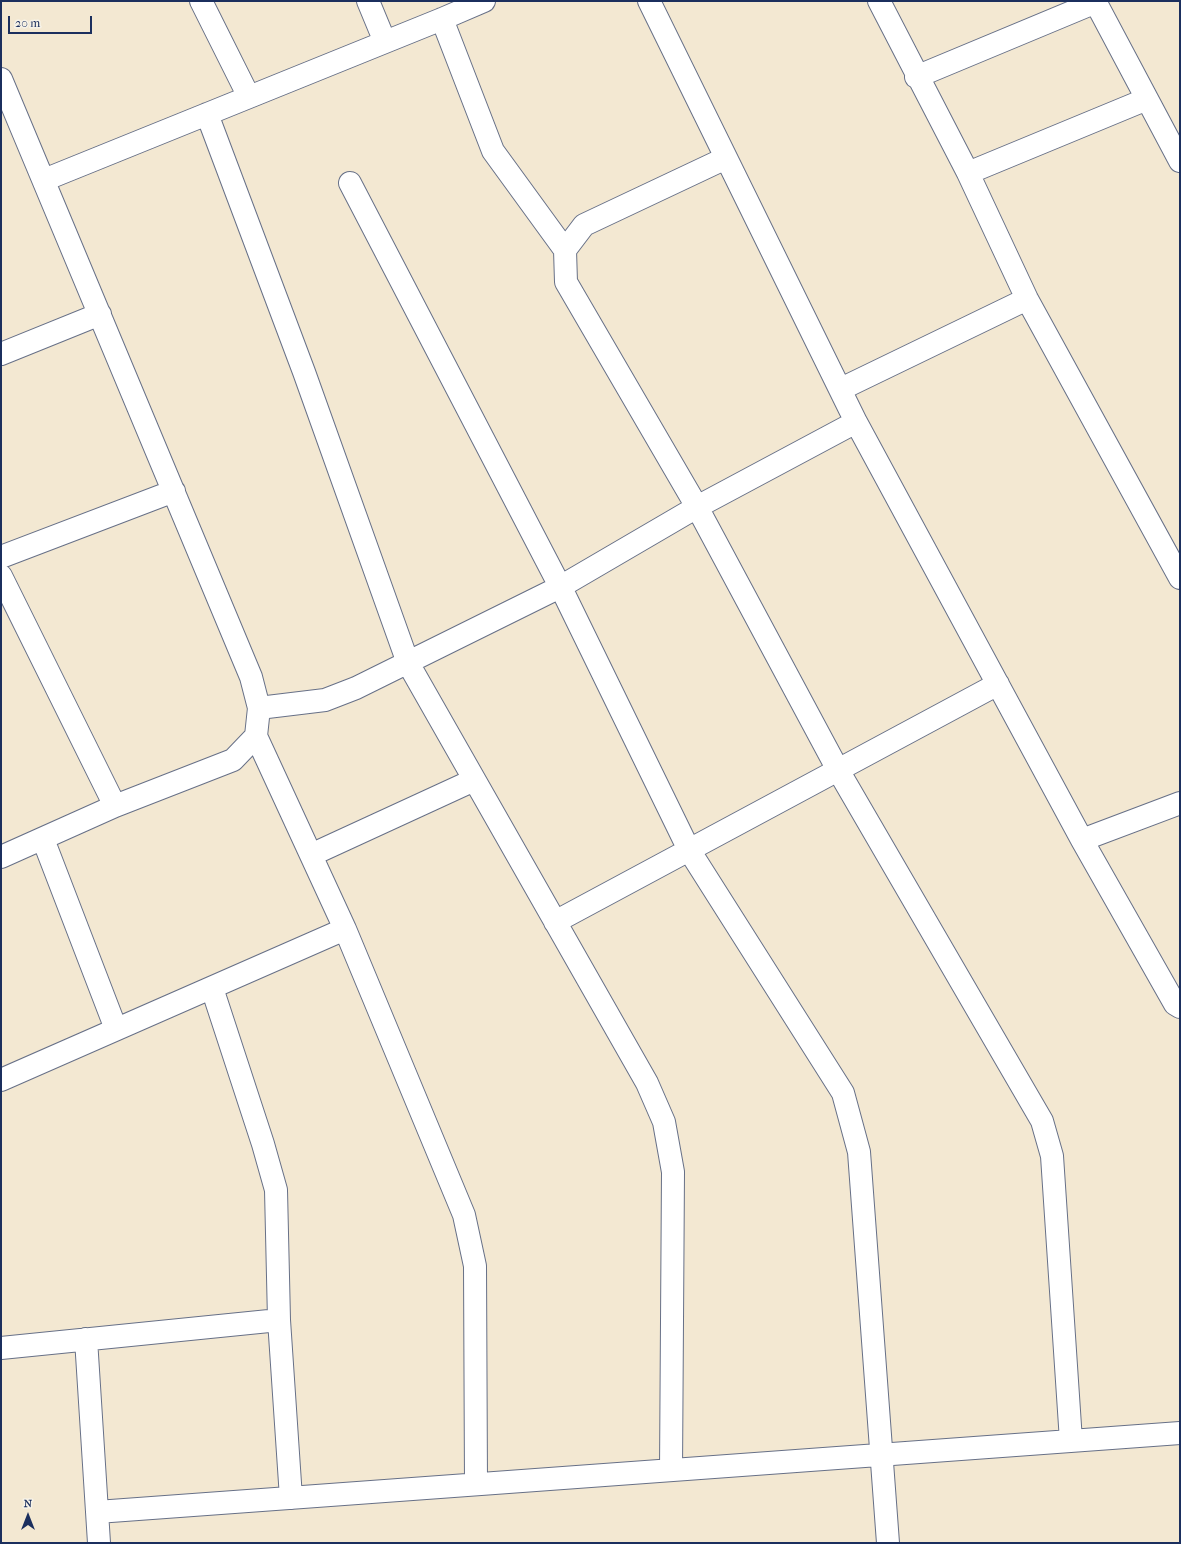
<!DOCTYPE html>
<style>
body{margin:0}
#map{position:relative;width:1181px;height:1544px;overflow:hidden;background:#f3e8d2;font-family:"IM FELL French Canon",serif}
canvas{display:block}
.frame{position:absolute;inset:0;border:2px solid #1b2f5e;pointer-events:none}
.north{position:absolute;left:8px;top:1496px;width:40px;height:40px;-webkit-text-stroke:3px #f7f3e8;paint-order:stroke;rotate:0deg;font-size:11px;font-weight:700;line-height:16px;text-align:center;color:#1b2f5e}
.north::after{content:'';display:block;margin:auto;width:14px;height:18px;background:#1b2f5e;clip-path:polygon(50% 0,100% 100%,50% 72%,0 100%)}
.scale{position:absolute;left:8px;top:16px;width:84px;height:18px;box-sizing:border-box;border:2px solid #1b2f5e;border-top:0;padding-left:5px;font-size:12px;line-height:14px;white-space:nowrap;color:#1b2f5e;-webkit-text-stroke:3px #f7f3e8;paint-order:stroke}
</style>
<div id="map">
<canvas width="1181" height="1544"></canvas>
<div class="frame"></div>
<div class="north">N</div>
<div class="scale">20 m</div>
</div>
<script>
const context = document.querySelector('canvas').getContext('2d');
context.lineJoin = 'round';
function poly(rows) {
  const path = new Path2D();
  for (const r of rows) {
    path.moveTo(r[0], r[1]);
    for (let i = 2; i < r.length; i += 2) path.lineTo(r[i], r[i + 1]);
  }
  return path;
}
function stroke(path, color, width, dash) {
  context.strokeStyle = color;
  context.lineWidth = width;
  context.lineCap = dash ? 'butt' : 'round';
  context.setLineDash(dash || []);
  context.stroke(path);
}
const minor = poly([
 [201,1,249,97],
 [368,1,385,42],
 [649,1,856,422,1082,840,1175,1004,1180,1007],
 [879,1,968,173,1027,299,1180,578],
 [1095,1,1180,161],
 [442,19,493,151,565,250],
 [916,77,1096,2],
 [1,79,251,677,259,708,256,736,233,760,115,806,1,857],
 [207,114,304,372,408,663,647,1083,664,1122,673,1172,671,1470],
 [726,158,584,225,565,250,566,282,697,507,838,770,1042,1121,1052,1156,1071,1441],
 [968,173,1147,99],
 [44,180,442,19,484,1],
 [350,183,565,596,689,850,843,1093,859,1152,888,1543],
 [1,354,100,314],
 [841,389,1027,299],
 [1,557,174,491],
 [1,576,115,806],
 [259,708,325,700,356,688,560,587,697,507,856,422],
 [256,736,345,929,464,1215,475,1266,476,1484],
 [43,839,116,1029],
 [1082,840,1180,803],
 [311,855,474,780],
 [555,922,998,684],
 [212,988,263,1144,276,1190,279,1320,291,1498],
 [1,1080,345,929],
 [86,1339,99,1543],
 [1,1348,279,1320],
 [97,1512,1180,1433]
]);
stroke(minor, '#677087', 24);
stroke(minor, '#fff', 22);
</script>
